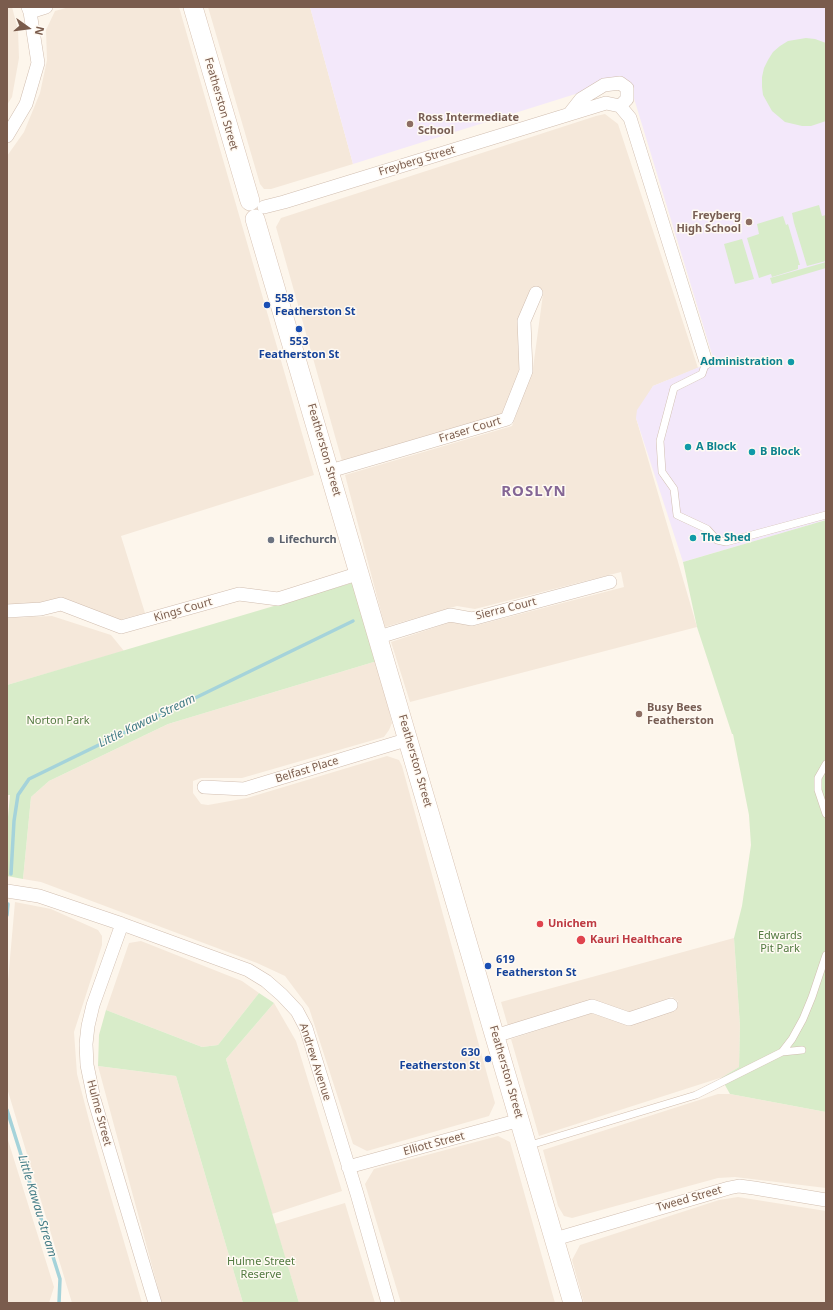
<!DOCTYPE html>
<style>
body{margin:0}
#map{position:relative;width:833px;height:1310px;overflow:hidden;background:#fdf6ec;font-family:"Noto Sans",sans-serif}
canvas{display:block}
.frame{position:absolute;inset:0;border:8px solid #7a5c4d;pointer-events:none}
.north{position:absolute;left:8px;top:8px;width:40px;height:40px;-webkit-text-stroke:3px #fffaf3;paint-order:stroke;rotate:104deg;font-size:11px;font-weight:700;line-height:16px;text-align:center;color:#7a5c4d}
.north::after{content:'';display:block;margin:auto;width:14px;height:18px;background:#7a5c4d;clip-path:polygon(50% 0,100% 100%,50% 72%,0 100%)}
</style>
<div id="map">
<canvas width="833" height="1310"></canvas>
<div class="frame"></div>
<div class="north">N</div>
</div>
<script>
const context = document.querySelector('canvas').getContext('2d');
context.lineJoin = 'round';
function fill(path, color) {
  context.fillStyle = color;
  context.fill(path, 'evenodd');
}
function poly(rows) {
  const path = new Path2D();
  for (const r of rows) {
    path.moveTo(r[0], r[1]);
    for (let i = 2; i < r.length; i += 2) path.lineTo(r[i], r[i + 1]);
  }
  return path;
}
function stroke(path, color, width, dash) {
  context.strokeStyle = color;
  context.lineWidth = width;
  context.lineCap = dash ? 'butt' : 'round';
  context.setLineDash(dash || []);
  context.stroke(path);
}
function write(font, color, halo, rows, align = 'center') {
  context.font = font + ' "Noto Sans",sans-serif';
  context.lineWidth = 3;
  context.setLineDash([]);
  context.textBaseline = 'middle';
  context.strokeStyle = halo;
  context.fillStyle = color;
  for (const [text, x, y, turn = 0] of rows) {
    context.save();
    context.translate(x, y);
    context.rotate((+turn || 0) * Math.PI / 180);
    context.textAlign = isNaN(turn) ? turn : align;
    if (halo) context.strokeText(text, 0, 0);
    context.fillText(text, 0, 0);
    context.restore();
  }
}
const residential = poly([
 [7,7,12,7,18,30,19,58,12,97,7,105],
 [69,7,179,7,314,475,121,536,145,613,115,621,64,604,31,606,7,604,7,156,24,132,40,93,47,60,46,30,55,11],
 [208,7,310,7,353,164,271,189,264,189,260,184],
 [605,114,618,124,698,368,653,386,636,418,697,627,410,702,391,642,451,622,474,626,624,587,621,572,475,609,457,606,385,627,345,475,512,426,533,368,543,294,533,287,520,319,523,370,514,393,500,416,342,461,276,227,281,218,596,116],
 [52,616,111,635,124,651,7,685,7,618],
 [377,661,392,723,389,730,384,737,242,778,201,778,193,781,193,793,201,804,208,805,247,798,387,756,399,760,402,766,495,1103,489,1116,367,1151,353,1144,309,1008,285,976,257,963,41,882,23,879,31,797,49,781,168,724],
 [15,902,51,909,98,930,102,936,102,945,74,1032,77,1074,95,1143,142,1303,72,1303,7,1088,7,992],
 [734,938,740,1026,739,1067,723,1077,539,1136,511,1039,588,1014,594,1014,627,1024,675,1011,678,1006,678,1001,672,997,630,1012,592,1001,508,1026,501,1002],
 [141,941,242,981,259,993,218,1045,202,1047,106,1010,129,943],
 [274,1003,296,1041,342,1191,272,1214,226,1059],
 [98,1066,176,1076,243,1303,162,1303],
 [718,1094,730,1094,826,1112,826,1188,735,1177,718,1178,572,1218,564,1216,558,1206,543,1150],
 [498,1136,510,1142,555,1303,401,1303,365,1184,374,1169],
 [7,1137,54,1287,49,1303,7,1303],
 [738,1197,826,1211,826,1303,584,1303,572,1260,580,1245,719,1200],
 [345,1203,375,1303,299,1303,275,1224]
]);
const education = poly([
 [310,7,826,7,826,520,683,562,636,418,637,410,653,386,714,361,629,82,604,85,353,164]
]);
const green = poly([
 [806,38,815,39,826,43,826,121,811,126,802,126,785,122,772,111,763,95,762,87,762,77,764,68,768,60,773,52,780,46,788,41],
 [819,205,822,216,826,215,826,261,807,266,794,223,792,213],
 [783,216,786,225,788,224,800,265,798,265,798,269,772,277,771,274,759,278,747,238,759,234,757,224],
 [742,239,754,279,735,284,724,244],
 [826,262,826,268,772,284,770,278],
 [826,520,826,1112,730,1094,721,1078,739,1067,740,1026,734,938,742,906,751,845,749,815,733,734,732,734,697,627,683,562],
 [355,582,377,661,168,724,49,781,31,797,23,879,7,876,7,828,10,795,7,795,7,685],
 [259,993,274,1003,226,1059,299,1303,243,1303,176,1076,98,1066,99,1035,106,1010,202,1047,218,1045]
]);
const stream = poly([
 [11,874,14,821,18,795,29,779,353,621],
 [7,915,8,904],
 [7,1110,60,1279,59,1303]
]);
const lane = poly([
 [706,362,702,374,674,388,660,441,662,472,674,489,677,515,707,529,717,540,726,542,826,515],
 [826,764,818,778,818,790,826,814],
 [782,1052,802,1050],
 [527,1146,696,1095,782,1052,792,1039,803,1019,812,997,826,955]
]);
const street = poly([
 [30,12,46,7],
 [570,113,581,99,604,85,620,83,627,88,627,99,620,106],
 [7,136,26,104,38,63,30,12,28,7],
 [264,207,284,202,606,103,620,106,630,118,706,362],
 [330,471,507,419,526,371,524,321,536,293],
 [7,611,41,609,61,604,121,627,239,594,278,599,360,573],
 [379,637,450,615,472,619,610,582],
 [204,787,244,789,409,739],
 [7,891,39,896,122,924,248,970,266,981,282,995,297,1011,306,1028,357,1194,388,1303],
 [122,924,93,1005,88,1026,86,1044,87,1065,94,1099,155,1303],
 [495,1036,592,1006,629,1019,671,1005],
 [348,1167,520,1120],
 [555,1239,729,1188,739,1186,754,1188,826,1200]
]);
const secondary = poly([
 [193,7,250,201],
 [255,219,573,1303]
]);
const markers = [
 [410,124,4,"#8d6e63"],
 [749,222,4,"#8d6e63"],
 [267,305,4,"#1a4fb4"],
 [299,329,4,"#1a4fb4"],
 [791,362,4,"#0f9aa8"],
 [688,447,4,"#0f9aa8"],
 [752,452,4,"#0f9aa8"],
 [693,538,4,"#0f9aa8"],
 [271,540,4,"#6b7280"],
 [639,714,4,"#8d6e63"],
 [540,924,4,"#e0444e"],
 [581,940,5,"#e0444e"],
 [488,966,4,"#1a4fb4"],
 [488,1059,4,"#1a4fb4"]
];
const streetNames = [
 ["Featherston Street",221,104,74],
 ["Freyberg Street",417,161,-17],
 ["Fraser Court",470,430,-17],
 ["Featherston Street",324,450,74],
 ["Sierra Court",506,609,-14],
 ["Kings Court",183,610,-16],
 ["Featherston Street",415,761,74],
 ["Belfast Place",307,770,-17],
 ["Andrew Avenue",315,1062,72],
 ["Featherston Street",506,1072,74],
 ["Hulme Street",99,1113,75],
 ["Elliott Street",434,1144,-15],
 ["Tweed Street",689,1199,-16]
];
const educationNames = [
 ["Ross Intermediate",418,118],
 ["School",418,131],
 ["Freyberg",741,216,"right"],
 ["High School",741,229,"right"],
 ["Busy Bees",647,708],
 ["Featherston",647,721]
];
const transitNames = [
 ["558",275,299],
 ["Featherston St",275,312],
 ["553",299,342,"center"],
 ["Featherston St",299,355,"center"],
 ["619",496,960],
 ["Featherston St",496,973],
 ["630",480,1053,"right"],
 ["Featherston St",480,1066,"right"]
];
const cultureNames = [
 ["Administration",783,362,"right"],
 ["A Block",696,447],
 ["B Block",760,452],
 ["The Shed",701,538]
];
const worshipNames = [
 ["Lifechurch",279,540]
];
const parkNames = [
 ["Norton Park",58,721],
 ["Edwards",780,936],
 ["Pit Park",780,949],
 ["Hulme Street",261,1262],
 ["Reserve",261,1275]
];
const healthNames = [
 ["Unichem",548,924],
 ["Kauri Healthcare",590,940]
];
const waterNames = [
 ["Little Kawau Stream",147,721,-26],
 ["Little Kawau Stream",37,1206,73]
];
const districtNames = [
 ["ROSLYN",534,492]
];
fill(residential, '#f5e8da');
fill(education, '#f3e8fa');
fill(green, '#d8ecc9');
stroke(stream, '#a5d3da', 3.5);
stroke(lane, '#d1beb0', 8);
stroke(street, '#d1beb0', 14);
stroke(secondary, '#d6c0b0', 20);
stroke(lane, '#fff', 7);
stroke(street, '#fff', 13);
stroke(secondary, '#fff', 19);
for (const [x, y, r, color] of markers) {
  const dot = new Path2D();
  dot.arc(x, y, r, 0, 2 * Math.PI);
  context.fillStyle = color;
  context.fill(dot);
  stroke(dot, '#fffaf3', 1.5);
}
write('11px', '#7a5c4d', '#fffaf3', streetNames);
write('bold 11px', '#785e54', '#fffaf3', educationNames, 'left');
write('bold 11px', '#164399', '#fffaf3', transitNames, 'left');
write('bold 11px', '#0d838f', '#fffaf3', cultureNames, 'left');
write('bold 11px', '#5b616d', '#fffaf3', worshipNames, 'left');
write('11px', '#537a41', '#fffaf3', parkNames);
write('bold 11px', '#be3a42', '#fffaf3', healthNames, 'left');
write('italic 12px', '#437c86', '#fffaf3', waterNames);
context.letterSpacing = '1px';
write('bold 15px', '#846695', '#fffaf3', districtNames);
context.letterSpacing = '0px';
</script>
